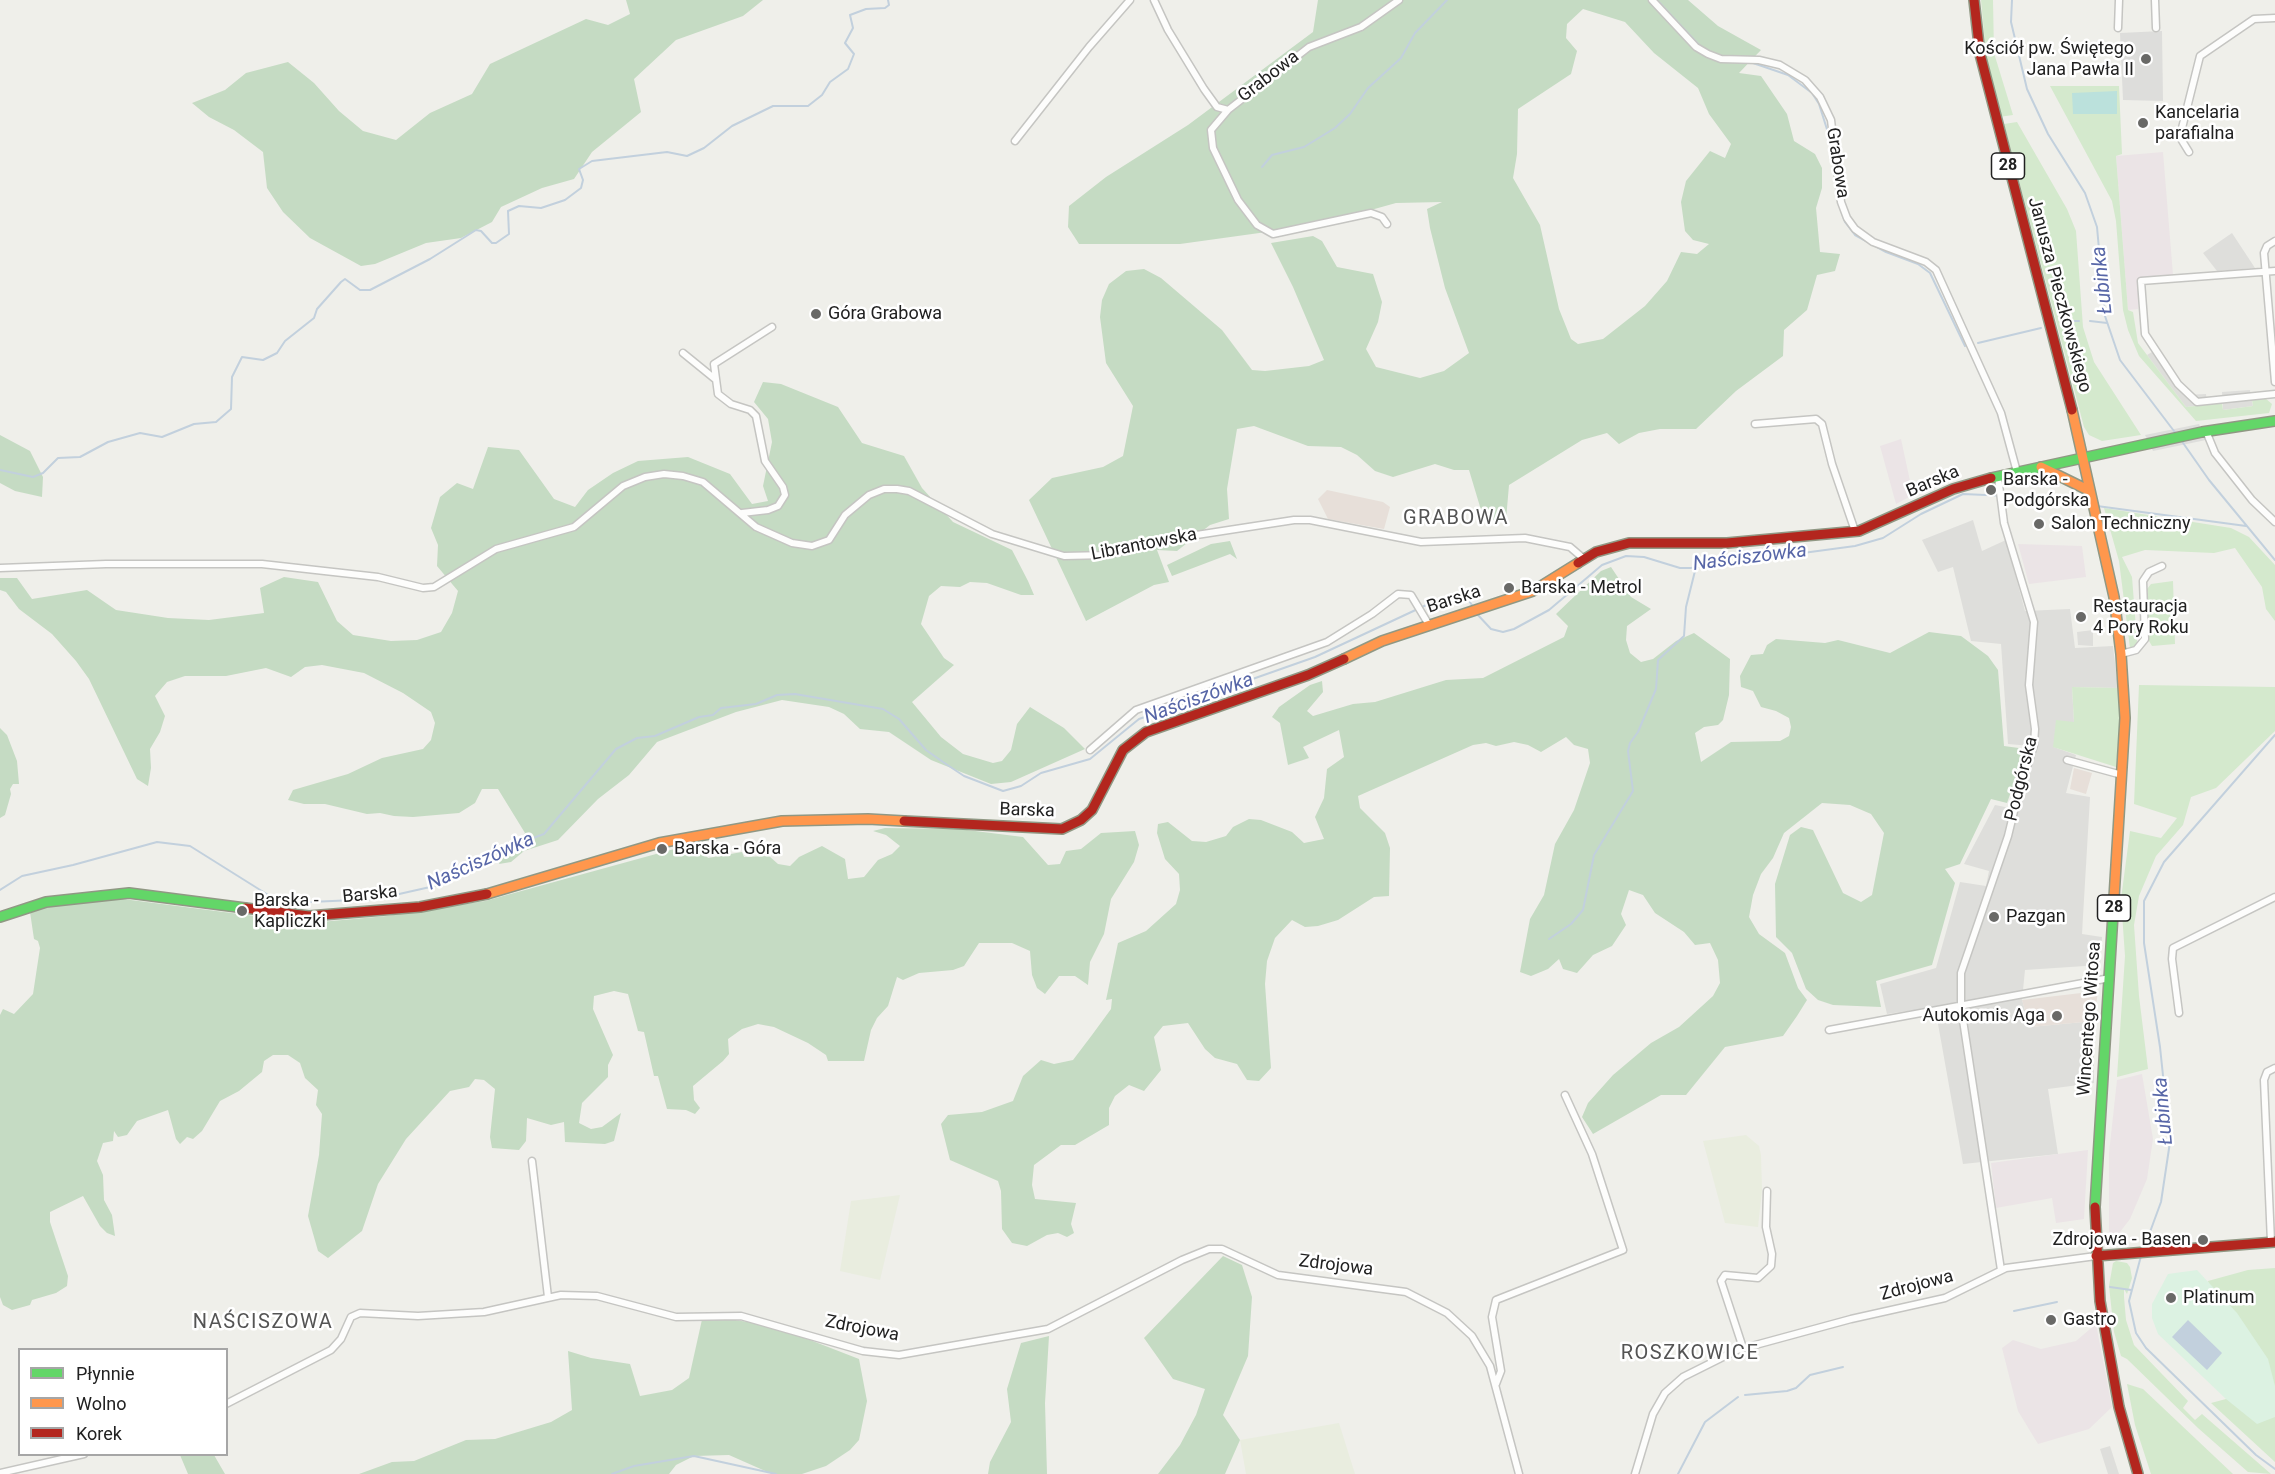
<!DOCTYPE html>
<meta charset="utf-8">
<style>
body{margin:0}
#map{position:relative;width:2275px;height:1474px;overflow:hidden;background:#efefea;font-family:Roboto,sans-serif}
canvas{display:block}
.legend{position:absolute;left:18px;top:1348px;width:210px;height:108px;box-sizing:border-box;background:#fff;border:2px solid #a6a6a6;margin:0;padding:8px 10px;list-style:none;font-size:18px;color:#212121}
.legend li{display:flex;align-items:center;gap:12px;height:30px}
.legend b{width:30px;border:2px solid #a6a6a6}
</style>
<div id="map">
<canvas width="2275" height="1474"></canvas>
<ul class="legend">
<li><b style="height:8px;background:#63d668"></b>Płynnie</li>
<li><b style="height:8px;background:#ff974d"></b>Wolno</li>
<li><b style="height:8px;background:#b3261e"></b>Korek</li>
</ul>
</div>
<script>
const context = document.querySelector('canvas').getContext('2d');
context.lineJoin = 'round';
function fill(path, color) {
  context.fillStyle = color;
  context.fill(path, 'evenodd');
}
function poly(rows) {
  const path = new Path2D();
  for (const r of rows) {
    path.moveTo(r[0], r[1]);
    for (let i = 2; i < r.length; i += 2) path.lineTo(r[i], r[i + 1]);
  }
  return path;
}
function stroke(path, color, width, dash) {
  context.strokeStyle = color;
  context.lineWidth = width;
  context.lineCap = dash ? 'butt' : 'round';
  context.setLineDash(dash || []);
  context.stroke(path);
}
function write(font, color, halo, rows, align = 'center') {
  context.font = font + ' Roboto,sans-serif';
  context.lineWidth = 5;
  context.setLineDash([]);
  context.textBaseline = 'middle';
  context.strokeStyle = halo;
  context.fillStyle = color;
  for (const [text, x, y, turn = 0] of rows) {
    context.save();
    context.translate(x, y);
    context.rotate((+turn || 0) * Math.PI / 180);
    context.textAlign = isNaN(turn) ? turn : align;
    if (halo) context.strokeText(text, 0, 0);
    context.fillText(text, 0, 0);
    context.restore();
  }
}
const residential = poly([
 [2232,233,2255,268,2217,271,2203,253],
 [2152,352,2185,395,2206,394,2207,405,2186,407,2147,355],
 [2250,390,2253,406,2223,410,2222,392],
 [1973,520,1982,551,2006,540,2025,611,2070,609,2075,648,2113,646,2118,688,2072,687,2074,722,2054,747,2076,755,2066,793,2090,797,2082,934,2102,937,2100,965,2025,970,2022,1000,2030,1027,2094,1021,2094,1083,2048,1089,2058,1154,1963,1164,1935,1007,1887,1014,1880,984,1936,968,1960,882,1986,886,1989,871,1964,864,1995,805,2010,808,2031,746,2008,744,2001,644,1971,641,1953,567,1938,572,1922,540],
 [2093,630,2093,646,2078,645,2077,632],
 [2110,1446,2119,1474,2108,1474,2100,1449]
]);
const commercial = poly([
 [1327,490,1383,502,1390,507,1384,529,1328,519,1318,499],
 [2074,768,2092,773,2086,794,2070,789],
 [2098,991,2094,1021,2030,1027,2022,1000]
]);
const industrial = poly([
 [2163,152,2173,275,2140,278,2138,309,2128,310,2116,156],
 [1901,439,1913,495,1896,504,1880,446],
 [2018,544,2082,546,2086,577,2029,584],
 [2142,1074,2153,1139,2147,1179,2130,1219,2113,1241,2109,1238,2109,1153,2117,1080],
 [2088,1150,2084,1219,2056,1223,2052,1198,1996,1208,1991,1163],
 [2096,1324,2112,1407,2089,1429,2038,1444,2018,1411,2002,1348,2013,1340,2041,1349,2076,1341]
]);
const religious = poly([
 [2162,31,2163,101,2123,100,2120,33]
]);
const farmland = poly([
 [1746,1135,1759,1146,1761,1155,1762,1190,1758,1227,1725,1223,1703,1141],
 [900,1195,880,1280,840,1271,851,1201],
 [1339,1423,1355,1474,1246,1474,1240,1440]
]);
const grass = poly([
 [1981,0,1993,0,1994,53,2013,115,1999,117,1986,54],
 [2050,86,2119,86,2122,154,2116,156,2128,310,2133,312,2138,343,2186,407,2222,403,2223,410,2253,406,2252,400,2265,398,2272,404,2269,413,2196,421,2139,356,2128,330,2123,310,2116,221,2112,201],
 [2017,122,2067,209,2076,231,2083,327,2094,362,2141,435,2102,441,2089,435,2084,427,2004,124],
 [2104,508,2231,528,2249,537,2275,565,2275,621,2266,609,2262,587,2235,548,2214,553,2145,550,2122,557,2132,577,2137,641,2136,647,2130,648,2119,561],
 [2173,581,2175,644,2152,646,2149,641,2147,589,2151,584],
 [2139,685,2275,687,2275,731,2216,788,2191,797,2183,825,2156,856,2139,896,2134,925,2139,996,2148,1069,2117,1077,2125,956,2121,899,2130,831,2161,838,2177,818,2134,804],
 [2072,687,2118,688,2120,722,2116,767,2053,747,2056,720,2074,722],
 [2116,1261,2127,1263,2130,1267,2132,1278,2127,1294,2124,1289,2124,1297,2126,1320,2134,1345,2188,1401,2183,1408,2195,1420,2202,1414,2271,1474,2248,1472,2198,1428,2127,1359,2121,1356,2114,1332,2109,1286,2113,1263],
 [2275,1268,2275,1462,2211,1403,2226,1399,2208,1281,2248,1270],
 [2127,1384,2143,1389,2233,1474,2151,1474,2135,1425]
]);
const forest = poly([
 [626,0,763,0,743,16,676,40,634,79,641,112,592,152,574,179,542,188,501,207,492,222,461,238,426,243,375,264,361,266,310,238,283,212,267,188,263,152,234,130,209,117,192,103,225,90,246,73,288,62,314,83,339,111,363,131,396,140,430,113,472,94,490,64,586,19,608,25,630,14],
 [1318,0,1688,0,1718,26,1761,50,1739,73,1761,76,1787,114,1794,141,1815,154,1822,168,1822,188,1816,208,1820,252,1840,254,1835,271,1817,275,1807,310,1784,330,1783,356,1736,391,1696,429,1660,429,1639,433,1619,444,1607,433,1582,440,1509,485,1506,520,1484,520,1469,470,1454,470,1435,464,1393,477,1375,471,1357,455,1341,447,1308,446,1254,426,1237,429,1227,489,1229,519,1210,525,1177,551,1157,550,1169,582,1154,585,1086,621,1029,500,1052,478,1103,467,1123,456,1133,406,1106,363,1100,317,1102,300,1109,284,1126,271,1144,269,1161,278,1222,330,1252,370,1265,371,1309,366,1324,360,1293,287,1271,243,1313,236,1322,241,1337,267,1373,274,1382,302,1378,322,1366,349,1376,367,1420,378,1444,371,1469,353,1445,288,1430,228,1427,209,1442,202,1396,203,1317,225,1180,244,1079,244,1068,227,1069,206,1106,177,1188,125,1313,32],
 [1583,9,1625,22,1654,53,1698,88,1709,114,1731,144,1725,158,1710,151,1686,181,1681,202,1685,231,1693,240,1709,244,1697,254,1681,252,1667,281,1645,306,1603,339,1578,344,1571,339,1559,309,1540,225,1513,178,1517,154,1518,109,1571,74,1577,51,1566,38,1567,24],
 [763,382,781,384,838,407,862,443,904,456,922,488,953,522,1012,550,1028,581,1034,595,1021,595,987,583,970,582,960,587,941,586,929,596,921,624,944,658,954,665,912,702,941,737,963,754,993,763,1002,761,1011,750,1017,724,1030,707,1064,728,1085,749,1011,782,991,784,931,760,889,732,860,729,844,714,829,707,782,700,736,712,657,742,629,775,598,799,558,840,524,851,511,862,499,864,501,857,525,833,498,789,482,789,475,803,459,813,413,817,394,816,380,813,367,814,325,804,304,804,288,800,293,790,348,774,382,758,423,749,431,740,435,723,431,712,403,693,364,673,322,665,305,667,291,677,266,668,226,676,185,676,167,682,155,696,165,716,160,732,150,749,151,768,148,786,137,779,89,679,76,661,52,634,19,609,6,592,0,590,0,578,17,578,32,599,87,590,116,610,168,618,209,620,264,613,260,588,284,577,318,582,337,621,353,635,391,641,417,640,441,632,452,613,458,591,437,566,438,545,431,528,440,497,457,483,473,489,488,447,519,450,554,499,575,507,588,490,613,473,638,461,688,457,730,474,752,504,768,501,763,486,772,442,768,419,754,402],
 [0,435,30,451,43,477,42,497,15,491,0,483],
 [1230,541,1237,559,1230,554,1172,576,1167,565,1211,544],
 [1611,567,1631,597,1651,609,1627,626,1626,640,1630,653,1641,662,1653,659,1676,641,1694,633,1730,659,1729,695,1723,720,1718,725,1704,727,1695,733,1701,762,1731,742,1780,741,1789,736,1791,727,1789,718,1776,711,1761,707,1753,691,1741,687,1740,676,1751,655,1763,654,1767,645,1776,639,1825,643,1838,640,1890,653,1929,632,1961,636,1988,656,1998,670,2004,746,2026,749,2007,803,1991,799,1960,864,1945,869,1955,883,1932,965,1876,981,1881,1007,1833,1005,1818,1000,1806,989,1792,953,1776,937,1775,884,1790,835,1801,827,1813,830,1843,893,1861,902,1872,895,1884,833,1871,814,1850,805,1822,803,1784,833,1773,858,1761,874,1753,895,1749,917,1759,934,1785,953,1798,988,1807,1000,1797,1016,1783,1036,1725,1047,1686,1095,1661,1095,1593,1134,1582,1117,1588,1103,1613,1075,1651,1043,1679,1027,1713,996,1720,983,1718,960,1710,943,1695,945,1684,932,1655,913,1643,895,1629,890,1621,914,1626,925,1612,946,1593,955,1577,973,1563,969,1559,959,1548,969,1531,976,1520,972,1530,919,1544,895,1555,844,1574,810,1590,763,1588,749,1574,745,1566,737,1541,752,1528,745,1514,742,1496,746,1486,743,1473,745,1358,796,1360,808,1385,833,1390,848,1389,896,1374,897,1338,920,1318,926,1305,927,1292,920,1275,938,1267,961,1265,984,1271,1068,1259,1081,1247,1080,1237,1064,1215,1058,1205,1049,1188,1023,1163,1026,1154,1037,1161,1070,1144,1091,1129,1085,1115,1096,1109,1108,1109,1125,1075,1145,1061,1145,1034,1165,1032,1185,1035,1199,1076,1203,1071,1224,1074,1233,1067,1237,1058,1233,1047,1235,1027,1246,1012,1243,1002,1229,1001,1191,998,1181,950,1160,941,1124,948,1115,982,1112,1013,1101,1023,1076,1041,1060,1054,1064,1073,1060,1092,1035,1111,1009,1112,999,1106,1000,1118,943,1146,931,1176,904,1180,890,1179,874,1165,859,1157,833,1158,824,1168,822,1192,841,1206,842,1226,836,1233,827,1249,819,1261,820,1292,832,1304,843,1324,839,1315,817,1324,798,1327,769,1344,757,1339,730,1303,747,1309,758,1288,765,1280,723,1272,717,1279,707,1310,685,1322,681,1323,692,1307,711,1313,716,1353,704,1375,702,1446,680,1483,678,1564,637,1568,626,1556,614,1601,571],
 [0,728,7,735,17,761,19,784,13,784,10,789,11,794,5,815,0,818],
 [885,828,959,829,1023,837,1048,865,1060,864,1066,851,1081,849,1101,833,1135,831,1139,845,1134,862,1111,899,1104,934,1090,962,1088,985,1075,976,1059,976,1045,994,1037,988,1032,975,1030,951,1012,943,979,943,964,966,953,970,919,973,903,980,897,977,888,1006,877,1018,871,1030,864,1061,828,1061,826,1055,808,1043,774,1027,758,1024,742,1029,728,1039,729,1054,723,1061,693,1086,694,1100,700,1108,695,1114,686,1110,667,1109,658,1076,654,1076,644,1032,638,1031,628,994,614,991,594,996,593,1009,613,1055,608,1065,608,1077,582,1103,579,1123,591,1129,602,1127,621,1113,614,1141,605,1144,565,1142,564,1122,551,1125,527,1118,526,1141,519,1150,492,1148,490,1137,495,1089,484,1080,475,1079,469,1087,450,1091,406,1139,378,1184,362,1231,328,1258,318,1251,308,1216,319,1155,322,1114,316,1105,318,1090,305,1078,300,1063,288,1055,273,1055,264,1061,262,1072,239,1091,220,1101,202,1131,193,1139,187,1137,180,1144,176,1139,168,1110,137,1121,127,1135,118,1137,114,1131,113,1141,103,1143,97,1161,103,1175,104,1200,112,1215,115,1236,107,1233,100,1226,83,1196,50,1212,50,1222,68,1276,67,1286,56,1293,32,1300,30,1305,12,1310,3,1305,0,1297,0,1015,3,1009,14,1014,33,994,40,948,38,941,34,939,30,912,56,905,123,899,309,923,387,916,485,901,696,843,708,858,742,852,744,857,769,856,778,864,790,866,799,857,822,846,845,859,848,879,864,877,878,860,892,854,900,846,886,835,873,831],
 [1223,1256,1242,1265,1252,1297,1248,1356,1223,1415,1240,1440,1225,1474,1158,1474,1180,1445,1196,1415,1205,1389,1173,1379,1144,1338],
 [703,1315,774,1326,859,1359,867,1401,859,1440,850,1450,826,1466,802,1474,772,1474,729,1455,694,1456,676,1465,669,1474,359,1474,392,1462,414,1461,466,1440,495,1439,551,1422,572,1410,568,1351,591,1358,630,1364,640,1396,672,1390,689,1378],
 [1049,1336,1045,1403,1047,1474,988,1474,990,1462,1011,1422,1007,1389,1021,1343],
 [180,1455,214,1455,225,1474,188,1474]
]);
const park = poly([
 [2197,1270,2237,1313,2268,1359,2275,1386,2275,1417,2257,1424,2226,1399,2158,1334,2152,1318,2152,1304,2168,1274]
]);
const pitch = poly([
 [2117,91,2117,114,2073,114,2072,93]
]);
const water = poly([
 [2188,1320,2222,1353,2207,1370,2172,1337]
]);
const pier = poly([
 [2199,424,2206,440,2153,451,2145,435]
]);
const stream = poly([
 [1657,0,1700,46],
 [2012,0,2011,22,2027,89,2048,134,2085,193,2097,227,2105,316,2120,360,2177,435],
 [1753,63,1788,75,1812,93,1819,104,1831,142],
 [1262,167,1272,155,1304,147,1335,128,1350,114,1368,88,1401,58,1415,33,1447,0],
 [1835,177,1837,193],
 [1840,207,1845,222,1855,235,1886,252,1918,264,1930,273,1965,346],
 [2066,321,2079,321],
 [2090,321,2107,323],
 [1978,343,2041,328],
 [2181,440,2209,480,2275,560],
 [0,470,33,477,43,473,58,458,80,457,108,442,140,433,162,437,194,424,216,422,231,409,232,377,242,357,263,360,277,353,285,341,314,318,317,309,341,282,345,279,360,290,370,290,430,259,476,230,481,231,492,243,496,243,509,234,508,211,519,206,541,208,565,200,581,188,583,180,579,169,592,161,667,152,687,156,704,148,732,126,773,106,808,106,822,95,830,82,848,69,854,54,845,43,853,28,850,15,866,9,885,8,889,5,888,0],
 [2097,506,2246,526],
 [1477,614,1491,629,1503,632,1514,629,1549,610,1602,565,1626,556,1644,557,1680,568,1691,568,1855,546,1883,538,1921,514,1963,494,2031,497,2089,505],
 [0,890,22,876,73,865,157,842,190,846,273,898,310,902,377,899,439,885,480,864,503,849,544,834,616,749,637,738,655,736,699,717,713,715,721,708,756,704,777,695,795,694,883,709,899,719,926,750,943,762,964,776,1003,791,1021,786,1041,773,1090,759,1139,719,1315,657,1437,600,1457,596,1467,598,1474,608],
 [1549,939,1571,924,1583,910,1594,855,1633,791,1628,751,1630,743,1638,732,1656,689,1658,660,1684,636,1686,607,1696,567],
 [2143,1251,2161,1202,2170,1142,2160,1047,2144,943,2144,901,2164,862,2275,735],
 [2141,1256,2129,1301,2136,1333,2146,1348,2256,1455,2275,1469],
 [2110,1287,2131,1290],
 [2014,1311,2057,1302],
 [1745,1395,1787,1391,1796,1388,1810,1375,1843,1367],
 [612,1474,634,1466,694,1456,776,1474],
 [1678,1474,1705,1422,1738,1397]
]);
const street = poly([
 [1154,0,1168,30,1204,89,1217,107,1228,110,1309,47,1361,27,1399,0],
 [1652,0,1696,47,1708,54,1721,59,1759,60,1780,65,1805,80,1820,97,1831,120,1841,202,1847,218,1855,229,1873,242,1926,262,1936,270,2001,413,2017,472],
 [2155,0,2156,28],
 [2118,28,2119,0],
 [1228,110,1211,130,1213,148,1238,200,1257,225,1273,234,1371,213,1382,217,1387,224],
 [1015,141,1089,47,1130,0],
 [2189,152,2181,139,2181,132,2200,56,2254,19,2275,18],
 [2275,241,2267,246,2264,253,2275,382],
 [2275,271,2141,281,2145,334,2178,384,2197,402,2275,394],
 [683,353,715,379],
 [1755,424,1816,419,1822,424,1832,464,1855,531],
 [2206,431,2215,453,2252,500,2275,522],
 [1998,477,2004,523,2034,622,2029,685,2035,729,2034,745,2017,799,2008,836,1961,973,1961,1007,2001,1270],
 [742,513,768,510,778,506,785,495,783,487,765,461,756,416,750,410,731,404,718,394,714,364,772,327],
 [0,568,106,564,262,564,378,577,423,588,434,587,496,549,574,527,623,486,645,477,664,474,683,476,703,482,756,527,792,543,812,546,829,540,845,515,869,495,884,489,897,489,909,491,992,534,1064,556,1107,555,1164,540,1294,520,1310,520,1421,542,1525,538,1570,547,1584,559],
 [2121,654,2136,650,2145,639,2143,581,2149,572,2162,566],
 [1090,750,1136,710,1327,642,1372,614,1398,594,1411,595,1429,625],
 [2067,760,2122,775],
 [2179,1013,2172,959,2173,948,2275,897],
 [1829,1030,2110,978],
 [532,1161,548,1297],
 [2271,1242,2264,1080,2267,1072,2275,1068],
 [1743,1348,1721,1281,1725,1275,1758,1278,1771,1266,1772,1254,1766,1227,1767,1191],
 [1496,1384,1501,1371,1492,1317,1496,1300,1623,1250,1592,1154,1565,1095],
 [226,1404,331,1350,341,1339,351,1317,360,1313,418,1316,484,1312,561,1295,597,1296,676,1317,741,1316,863,1351,899,1355,1048,1329,1182,1260,1209,1249,1222,1249,1278,1275,1406,1292,1447,1313,1472,1336,1490,1366,1519,1474],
 [0,1473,84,1454],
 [1635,1474,1653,1414,1665,1393,1683,1377,1737,1350,1851,1319,1945,1298,2006,1268,2096,1256]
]);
const fast = poly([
 [1991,478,2202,432,2275,421],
 [0,917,46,902,129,893,245,908],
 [2095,1207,2113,914]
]);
const slow = poly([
 [2072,410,2114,597,2121,654,2125,718,2113,914],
 [2041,467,2090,491],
 [1344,659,1382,641,1533,591,1578,563],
 [487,894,659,843,782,821,868,819,904,821]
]);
const jam = poly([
 [1974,0,1980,54,2072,410],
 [1578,563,1596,552,1629,543,1727,543,1859,531,1953,489,1991,478],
 [904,821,1062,829,1081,820,1092,810,1123,750,1146,732,1308,675,1344,659],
 [245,908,309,916,420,907,487,894],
 [2095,1207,2100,1301,2119,1407,2138,1474],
 [2096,1256,2275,1242]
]);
const markers = [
 [2146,59,6,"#696967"],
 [2143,123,6,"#696967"],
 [816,314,6,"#696967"],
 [1991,490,6,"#696967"],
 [2039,524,6,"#696967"],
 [1509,588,6,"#696967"],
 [2081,617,6,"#696967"],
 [662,849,6,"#696967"],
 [242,911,6,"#696967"],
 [1994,917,6,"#696967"],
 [2057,1016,6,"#696967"],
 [2203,1240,6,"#696967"],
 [2171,1298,6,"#696967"],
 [2051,1320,6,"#696967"]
];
const shields = [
 [2008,166,33],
 [2114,908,33]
];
const shieldNames = [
 ["28",2008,166],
 ["28",2114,908]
];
const poiNames = [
 ["Kościół pw. Świętego",2134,49,"right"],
 ["Jana Pawła II",2134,70,"right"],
 ["Kancelaria",2155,113],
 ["parafialna",2155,134],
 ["Góra Grabowa",828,314],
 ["Barska -",2003,480],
 ["Podgórska",2003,501],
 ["Salon Techniczny",2051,524],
 ["Barska - Metrol",1521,588],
 ["Restauracja",2093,607],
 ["4 Pory Roku",2093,628],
 ["Barska - Góra",674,849],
 ["Barska -",254,901],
 ["Kapliczki",254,922],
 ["Pazgan",2006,917],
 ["Autokomis Aga",2045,1016,"right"],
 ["Zdrojowa - Basen",2191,1240,"right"],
 ["Platinum",2183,1298],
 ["Gastro",2063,1320]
];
const streetNames = [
 ["Grabowa",1269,77,-38],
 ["Grabowa",1837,163,81],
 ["Janusza Pieczkowskiego",2059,295,75],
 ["Barska",1933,482,-23],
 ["Librantowska",1144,545,-11],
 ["Barska",1454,600,-18],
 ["Podgórska",2022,779,-76],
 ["Barska",1027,811,2],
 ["Barska",370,895,-6],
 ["Wincentego Witosa",2090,1019,-86],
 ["Zdrojowa",1336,1266,7],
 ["Zdrojowa",1917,1286,-15],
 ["Zdrojowa",862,1329,11]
];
const waterNames = [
 ["Łubinka",2103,280,-96],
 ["Naściszówka",1750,558,-7],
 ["Naściszówka",1199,699,-20],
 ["Naściszówka",481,862,-24],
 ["Łubinka",2164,1111,-95]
];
const neighbourhoodNames = [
 ["GRABOWA",1456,519],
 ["NAŚCISZOWA",263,1323],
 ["ROSZKOWICE",1690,1354]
];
fill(residential, '#dededb');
fill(commercial, '#e7dfd9');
fill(industrial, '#ebe4e6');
fill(religious, '#dddddb');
fill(farmland, '#e9eddf');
fill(grass, '#d4e9cd');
fill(forest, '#c5dbc3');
fill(park, '#dcf2e2');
fill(pitch, '#bbe1dc');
fill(water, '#c2d0dd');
fill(pier, '#dededc');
stroke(stream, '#c2d0dd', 2);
stroke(street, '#c5c5c2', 9);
stroke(fast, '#909884', 12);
stroke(slow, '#909884', 12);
stroke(jam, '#909884', 12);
stroke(street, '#fdfdfc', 6);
stroke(fast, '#63d668', 9);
stroke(slow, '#ff974d', 9);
stroke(jam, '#b3261e', 9);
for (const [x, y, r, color] of markers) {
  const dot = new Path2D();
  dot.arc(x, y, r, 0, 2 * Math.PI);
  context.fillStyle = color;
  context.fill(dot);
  stroke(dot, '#fff', 2);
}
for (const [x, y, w] of shields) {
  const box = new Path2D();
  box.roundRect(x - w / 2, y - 13, w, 26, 4.5);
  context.fillStyle = '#fff';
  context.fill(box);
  stroke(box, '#212121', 1.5);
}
write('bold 16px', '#212121', null, shieldNames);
write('18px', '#212121', '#fff', poiNames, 'left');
write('18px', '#212121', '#fff', streetNames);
write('italic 20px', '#5766a7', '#fff', waterNames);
context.letterSpacing = '1.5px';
write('20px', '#545454', '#fff', neighbourhoodNames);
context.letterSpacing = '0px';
</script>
